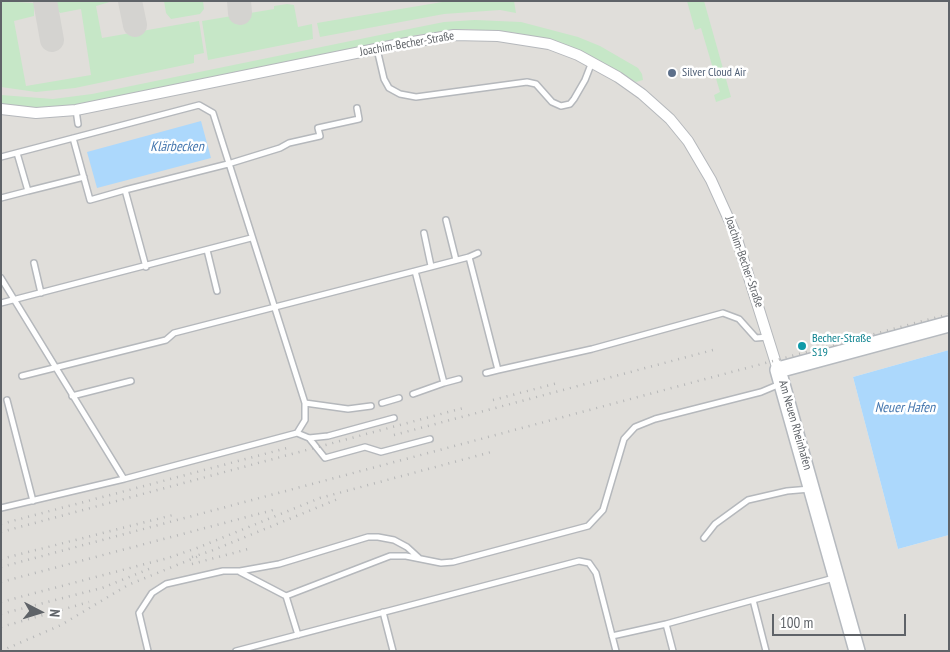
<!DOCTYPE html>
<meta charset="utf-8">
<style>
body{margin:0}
#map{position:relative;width:950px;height:652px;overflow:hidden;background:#f1efe8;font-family:"PT Sans Narrow",sans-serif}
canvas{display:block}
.frame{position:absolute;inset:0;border:2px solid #5f6368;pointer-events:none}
.north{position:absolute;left:15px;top:587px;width:50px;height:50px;-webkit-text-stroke:4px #fff;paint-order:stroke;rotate:95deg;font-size:14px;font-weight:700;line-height:20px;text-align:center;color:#5f6368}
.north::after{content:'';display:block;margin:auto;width:18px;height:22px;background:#5f6368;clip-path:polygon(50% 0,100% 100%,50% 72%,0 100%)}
.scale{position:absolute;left:772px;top:614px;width:134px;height:22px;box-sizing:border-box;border:2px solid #5f6368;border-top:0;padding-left:6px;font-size:15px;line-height:18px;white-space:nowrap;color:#5f6368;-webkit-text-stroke:4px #fff;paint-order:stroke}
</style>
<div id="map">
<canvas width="950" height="652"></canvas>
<div class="frame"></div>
<div class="north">N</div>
<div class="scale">100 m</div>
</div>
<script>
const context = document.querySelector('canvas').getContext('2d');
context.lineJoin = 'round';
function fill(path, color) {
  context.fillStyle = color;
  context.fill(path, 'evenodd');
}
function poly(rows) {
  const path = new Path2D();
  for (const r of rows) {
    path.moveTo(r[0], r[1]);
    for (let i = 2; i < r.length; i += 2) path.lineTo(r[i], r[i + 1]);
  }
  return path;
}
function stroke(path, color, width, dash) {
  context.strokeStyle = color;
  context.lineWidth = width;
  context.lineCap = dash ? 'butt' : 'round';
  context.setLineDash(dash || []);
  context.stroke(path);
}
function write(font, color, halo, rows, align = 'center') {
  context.font = font + ' "PT Sans Narrow",sans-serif';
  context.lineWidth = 5;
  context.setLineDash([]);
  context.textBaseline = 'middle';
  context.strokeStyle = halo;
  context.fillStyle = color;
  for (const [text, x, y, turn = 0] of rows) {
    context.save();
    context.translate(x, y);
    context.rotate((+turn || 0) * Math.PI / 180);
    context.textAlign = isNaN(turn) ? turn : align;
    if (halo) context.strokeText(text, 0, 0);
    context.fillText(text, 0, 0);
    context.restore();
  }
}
const industrial = poly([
 [1,1,949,1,949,350,853,377,898,549,949,535,949,651,1,651]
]);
const green = poly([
 [1,1,34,3,34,16,14,21,26,86,91,75,81,9,60,13,55,7,54,1,113,1,96,6,102,38,199,21,204,53,194,55,194,63,75,88,36,92,1,87],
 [164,1,203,1,204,9,200,14,171,19,166,13],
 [448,1,514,1,516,13,500,10,444,14,320,37,317,23],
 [687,1,704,1,731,97,716,102,714,95,720,92,701,28,695,30],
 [287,4,294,5,298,27,312,24,313,39,208,60,202,21,274,9,274,6],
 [475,20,521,22,578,37,600,46,638,68,642,74,643,80,636,82,585,53,549,40,511,32,466,29,417,35,73,106,29,108,1,104,1,95,53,99,92,94,414,28,444,22]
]);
const water = poly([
 [201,121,211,158,97,188,87,152],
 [949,350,949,535,898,549,853,377]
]);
const taxiway = poly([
 [45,1,52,40],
 [130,1,135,25],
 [239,1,240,13]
]);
const lane = poly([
 [377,49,384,79,389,88,400,94,416,97,527,82,536,84,552,102,561,106,570,104,574,99,585,80,592,62],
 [76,110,78,124],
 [73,138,90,200,125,190,146,267],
 [17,153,28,191,84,177],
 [1,157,199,105,213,113,305,403,305,420,297,433,124,479,1,508],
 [125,190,228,164,280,148,289,143,320,136,318,128,359,119,357,108],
 [1,198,28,191],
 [446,220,456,260],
 [424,233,431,266],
 [207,250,217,291],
 [469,257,478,253],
 [34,263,41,293],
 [415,271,469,257,498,370,486,373],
 [1,278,124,479],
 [1,303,251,238],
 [498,370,592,349,723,313,739,319,756,338,768,337],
 [22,376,166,340,174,333,415,271,444,383,413,394],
 [444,383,459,379],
 [72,396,131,381],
 [7,400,33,501],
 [305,403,348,409,371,406],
 [382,403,399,398],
 [297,433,309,438,328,436,394,418],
 [309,438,325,458,365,447,381,452,430,439],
 [704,538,715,524,748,500,787,491,810,489],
 [240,572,286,596,298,635],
 [286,596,390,556,406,556,441,563,453,562,588,526,603,510,624,439,635,427,655,419,761,392,780,384],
 [383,612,393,651],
 [612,636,666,624],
 [148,651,139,613,152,593,166,584,223,571,240,571,279,564,368,537,378,537,394,540,407,547,419,558],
 [236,651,579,561,589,563,596,573,616,651],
 [673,651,666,624,753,600],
 [766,651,753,600,834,578]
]);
const street = poly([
 [1,109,36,113,76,110,395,45,454,35,498,36,549,44,578,55,618,77,642,94,670,119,688,141,711,180,735,233,778,370]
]);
const secondary = poly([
 [857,651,778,370,949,324]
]);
const rail = poly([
 [493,400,558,383],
 [394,435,713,350],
 [1,524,287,448],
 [1,532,467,407],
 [192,557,211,551,338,499],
 [1,559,173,515],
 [192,564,252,548],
 [1,567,949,314],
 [1,582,277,509],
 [1,602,168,558,197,548,320,498,495,451],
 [1,614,102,588,149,569],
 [1,627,89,602],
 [1,651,61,625,128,585,199,556]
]);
const markers = [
 [672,73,5,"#5c6f8a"],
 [802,346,5,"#0f9aa8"]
];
const streetNames = [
 ["Joachim-Becher-Straße",407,44,-10],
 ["Joachim-Becher-Straße",744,262,71],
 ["Am Neuen Rheinhafen",795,425,74]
];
const serviceNames = [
 ["Silver Cloud Air",682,73]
];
const cultureNames = [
 ["Becher-Straße",812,339],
 ["S19",812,353]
];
const waterNames = [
 ["Klärbecken",177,147],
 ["Neuer Hafen",905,408]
];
fill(industrial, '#e0deda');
fill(green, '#c6e7c7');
fill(water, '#acd8fc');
stroke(taxiway, '#d4d3d0', 24);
stroke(lane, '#b5b8bc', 8);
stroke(street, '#b5b8bc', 12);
stroke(secondary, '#b6babf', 18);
stroke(lane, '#fff', 5);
stroke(street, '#fff', 10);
stroke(secondary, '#fff', 15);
stroke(rail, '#b6b7b8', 2.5, [1, 6]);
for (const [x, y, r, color] of markers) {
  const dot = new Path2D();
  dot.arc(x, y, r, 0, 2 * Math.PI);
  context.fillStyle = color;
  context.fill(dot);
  stroke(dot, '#fff', 2);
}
write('12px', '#5f6368', '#fff', streetNames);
write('12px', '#4e5e75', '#fff', serviceNames, 'left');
write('12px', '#0d838f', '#fff', cultureNames, 'left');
write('italic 14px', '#4778af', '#fff', waterNames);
</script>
